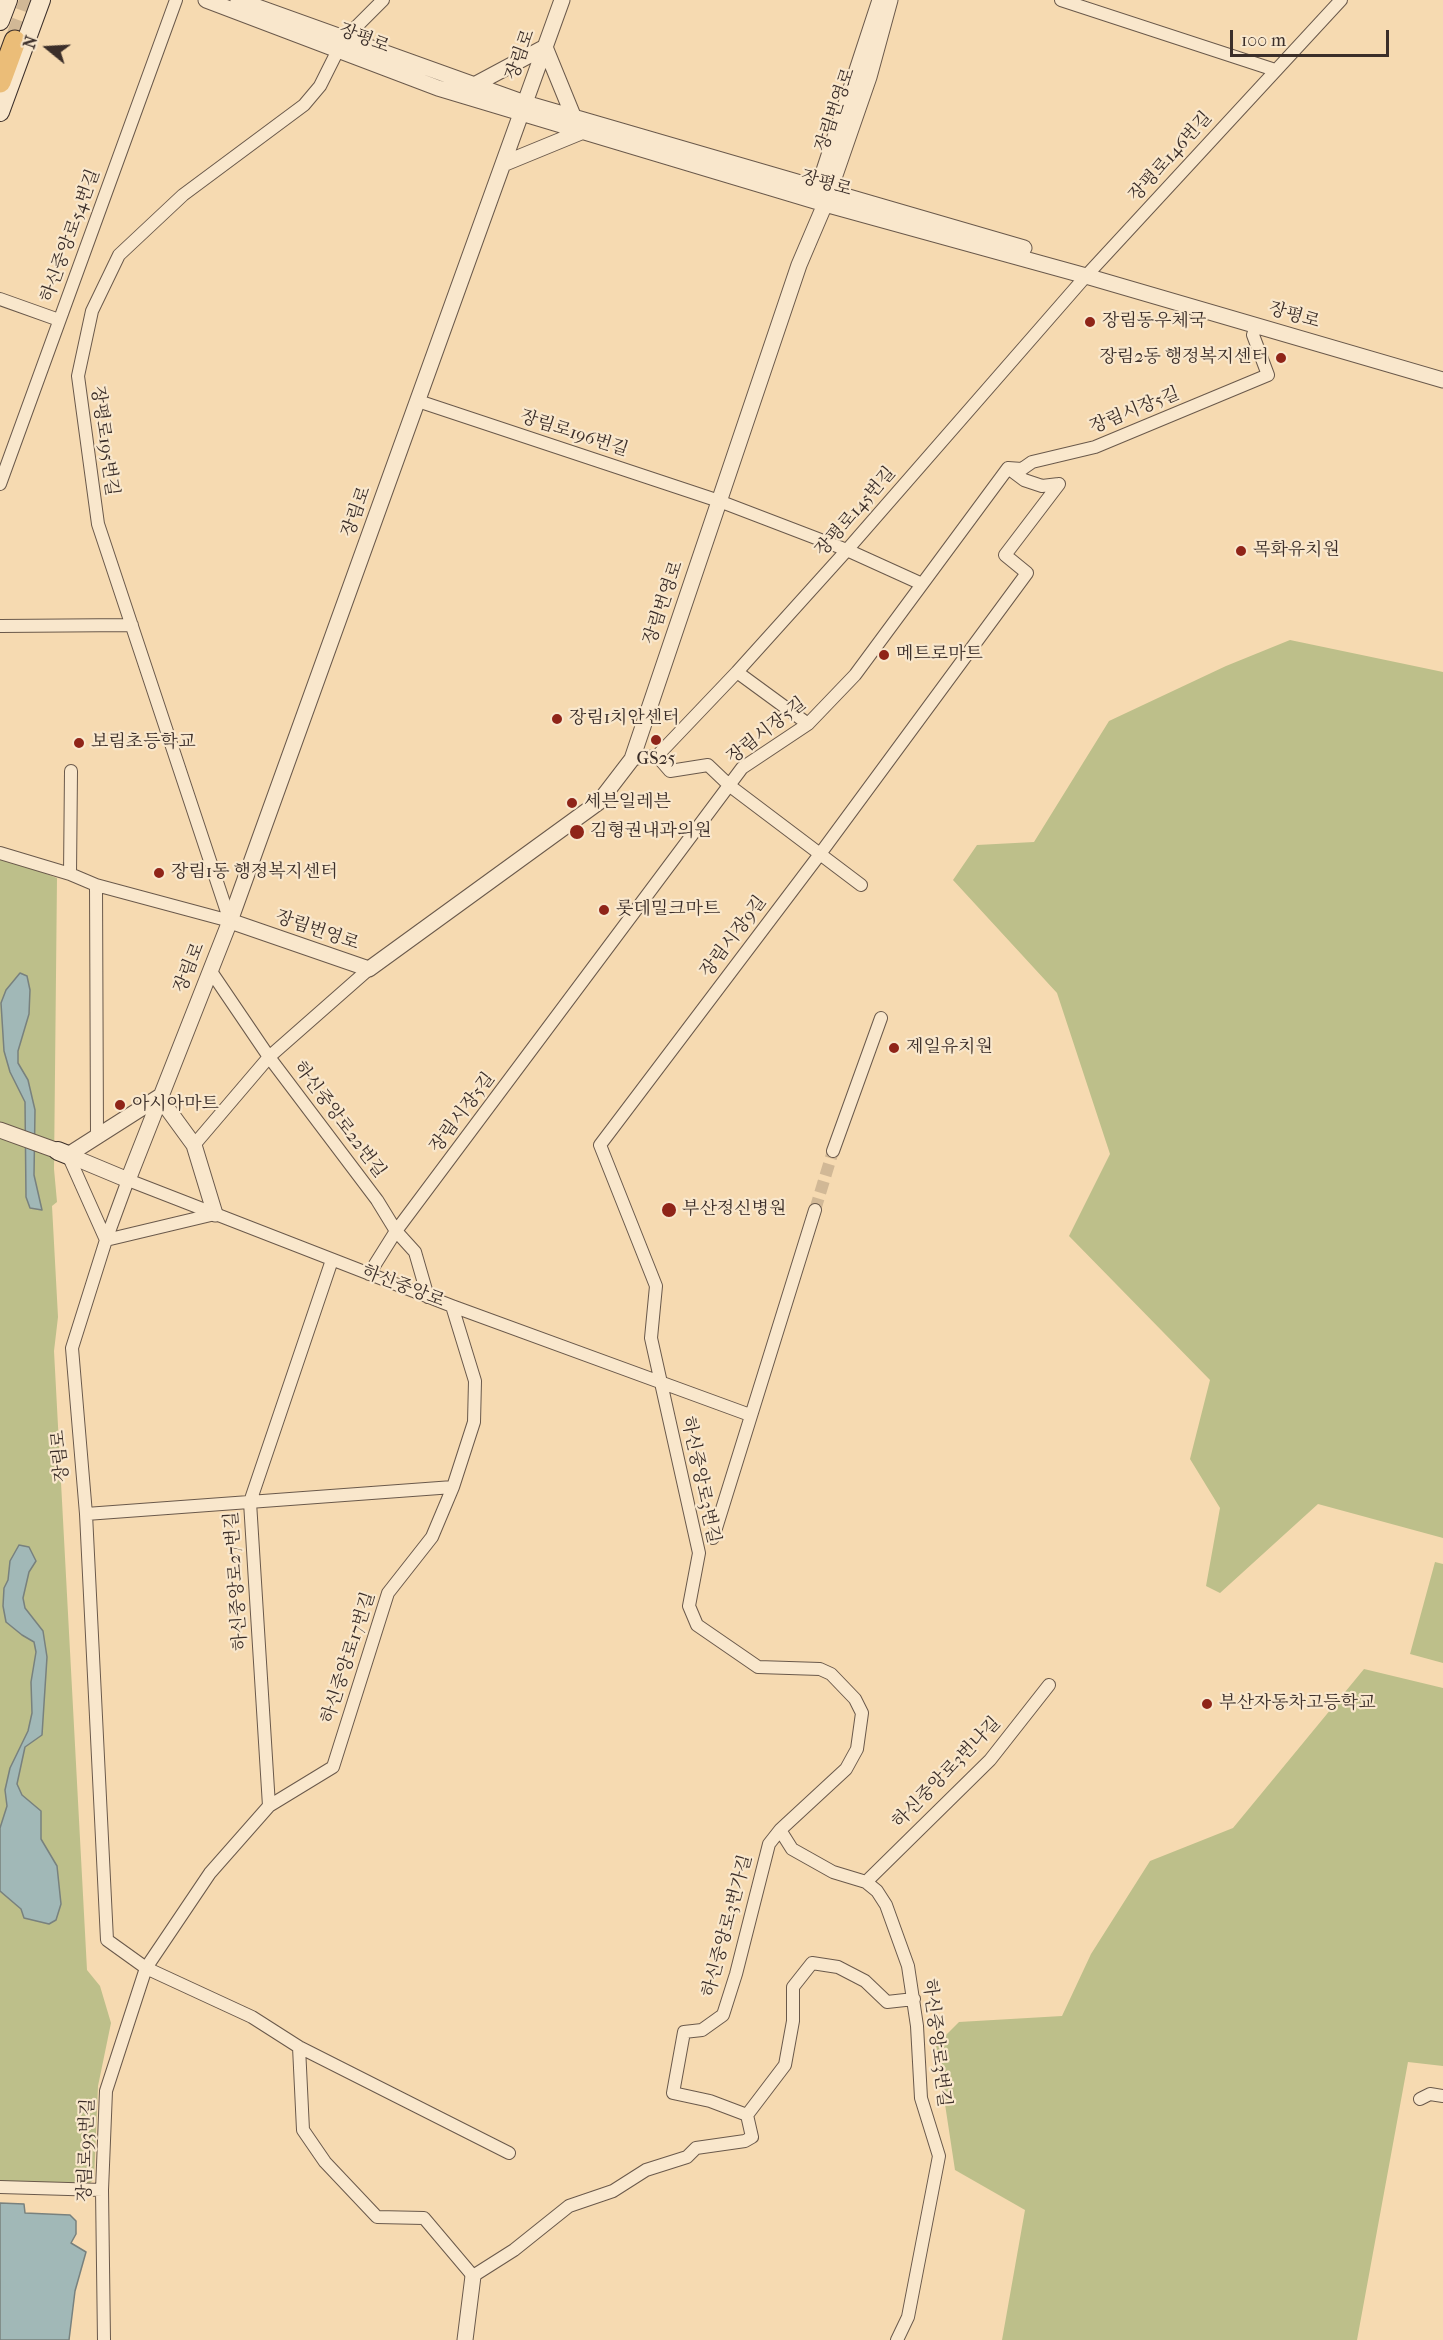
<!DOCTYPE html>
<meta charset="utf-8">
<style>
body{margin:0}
#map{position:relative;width:1443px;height:2340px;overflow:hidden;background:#f6dab1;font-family:"IM FELL French Canon",serif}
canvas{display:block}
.north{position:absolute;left:18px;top:18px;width:60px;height:60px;-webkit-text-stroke:4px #f9e7cc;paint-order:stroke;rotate:288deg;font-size:16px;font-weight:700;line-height:24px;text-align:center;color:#3b2e29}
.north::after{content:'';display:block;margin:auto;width:21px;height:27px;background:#3b2e29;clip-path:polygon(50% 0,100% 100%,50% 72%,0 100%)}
.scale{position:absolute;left:1230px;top:30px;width:159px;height:27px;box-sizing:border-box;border:3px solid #3b2e29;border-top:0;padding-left:8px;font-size:18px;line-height:21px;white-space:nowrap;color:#3b2e29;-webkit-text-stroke:4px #f9e7cc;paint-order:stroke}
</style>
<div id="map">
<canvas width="1443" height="2340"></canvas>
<div class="north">N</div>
<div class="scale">100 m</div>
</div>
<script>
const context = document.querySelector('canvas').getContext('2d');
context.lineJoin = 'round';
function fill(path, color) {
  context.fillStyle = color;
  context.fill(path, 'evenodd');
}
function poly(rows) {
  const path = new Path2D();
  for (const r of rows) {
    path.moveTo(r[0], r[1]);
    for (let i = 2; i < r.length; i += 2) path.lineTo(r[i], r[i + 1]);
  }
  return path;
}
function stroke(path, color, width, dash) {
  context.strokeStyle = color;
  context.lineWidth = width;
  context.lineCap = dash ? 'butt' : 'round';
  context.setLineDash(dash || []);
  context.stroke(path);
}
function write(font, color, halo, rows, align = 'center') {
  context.font = font + ' "IM FELL French Canon","Noto Serif KR",serif';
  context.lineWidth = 4.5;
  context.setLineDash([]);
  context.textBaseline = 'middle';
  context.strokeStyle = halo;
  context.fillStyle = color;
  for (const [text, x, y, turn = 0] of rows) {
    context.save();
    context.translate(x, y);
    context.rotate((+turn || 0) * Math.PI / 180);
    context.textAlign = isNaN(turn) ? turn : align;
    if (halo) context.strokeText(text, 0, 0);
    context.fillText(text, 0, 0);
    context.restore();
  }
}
const green = poly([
 [1290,640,1443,672,1443,1538,1318,1504,1220,1593,1206,1586,1220,1508,1190,1459,1210,1380,1069,1236,1110,1154,1057,993,953,880,977,845,1034,842,1109,721,1226,666],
 [0,856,57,878,54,1169,57,1202,52,1206,58,1317,54,1351,87,1970,100,1986,111,2023,98,2086,94,2179,88,2185,0,2182],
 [1435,1562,1443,1564,1443,1663,1410,1654],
 [1364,1669,1443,1688,1443,2066,1408,2062,1357,2340,1002,2340,1025,2210,955,2170,936,2045,959,2022,1062,2016,1091,1954,1150,1861,1233,1828]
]);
const water = poly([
 [20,973,27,976,30,990,29,1014,18,1051,18,1063,28,1080,35,1110,34,1175,42,1210,30,1208,26,1197,25,1102,10,1072,4,1051,1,1003,6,990,20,973],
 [19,1545,29,1547,36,1561,29,1572,23,1598,25,1608,43,1631,47,1657,42,1735,25,1747,17,1784,22,1795,41,1811,41,1839,57,1866,61,1904,56,1920,49,1924,24,1918,21,1909,0,1891,0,1828,7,1806,5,1790,10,1768,28,1731,32,1713,31,1682,36,1652,34,1642,22,1635,6,1622,3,1606,4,1588,8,1580,10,1561,19,1545],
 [0,2203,24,2204,25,2213,70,2215,76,2221,76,2234,71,2243,86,2252,75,2291,69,2340,0,2340,0,2203]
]);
const minorTunnel = poly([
 [815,1210,833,1151]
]);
const trunkTunnel = poly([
 [15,41,30,0]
]);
const minor = poly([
 [1061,0,1275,70],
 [344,39,383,0],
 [0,299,59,320],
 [418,401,719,501,847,550,922,584],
 [1008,468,1024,480,1042,486,1059,484],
 [0,484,176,0],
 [0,626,132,625],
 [737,672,808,724],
 [657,756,670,771,708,765,730,786,861,885],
 [632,759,657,756,737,672,847,550,1086,276,1341,0],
 [0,853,70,874,71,771],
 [70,874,96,885,230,921],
 [96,885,97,1136],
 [230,921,98,524,78,376,92,311,119,255,183,195,304,105,320,86,338,50],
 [210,970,269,1057,377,1200,396,1231,415,1252,428,1297],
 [194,1145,269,1057,369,969],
 [833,1151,881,1018],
 [68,1155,106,1240,215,1214],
 [369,1274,396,1231,742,768,808,724,855,675,1008,468,1022,469,1032,462,1095,447,1268,375,1253,335,1256,326],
 [86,1514,453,1487],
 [713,1538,815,1210],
 [269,1806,250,1502,332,1260],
 [866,1882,990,1760,1049,1685],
 [299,2047,303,2130,325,2162,377,2217,424,2218,473,2276,514,2250,569,2206,613,2191,646,2170,687,2157,696,2148,745,2141,752,2137,747,2115,710,2101,673,2093,684,2032,702,2030,723,2015,736,1974,769,1844,780,1830],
 [1420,2099,1430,2094,1443,2096],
 [747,2115,785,2065,793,2021,793,1987,812,1963,838,1967,865,1981,887,2002,914,1999],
 [509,2153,299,2047,252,2017,146,1968,107,1940,86,1514,72,1348,106,1240,128,1180,452,1306,750,1415],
 [0,2187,102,2190],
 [104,2340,102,2190,106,2091,146,1968,210,1873,269,1806,333,1767,388,1593,432,1537,453,1487,474,1422,475,1381,452,1306],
 [897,2340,908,2317,939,2156,921,2098,917,2026,908,1966,886,1905,877,1891,866,1882,833,1872,792,1849,780,1830,846,1769,857,1749,862,1713,855,1699,831,1674,820,1669,758,1667,697,1625,689,1606,699,1553,651,1338,656,1286,600,1145,820,854,1027,573,1005,555,1059,484]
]);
const tertiary = poly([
 [206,0,438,88,825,204,1086,276,1443,380],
 [238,0,525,103,1024,248],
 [474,85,545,47,574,118],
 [503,164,581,132],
 [815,198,880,0],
 [230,921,369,969,599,802,632,759,799,265,825,204,869,77,890,0],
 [0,1130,58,1151],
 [68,1155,128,1180,230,921,562,0],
 [68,1155,159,1097,194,1145,215,1214],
 [465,2340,473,2276]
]);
const secondary = poly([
 [0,21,8,0],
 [0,112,41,0],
 [58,1151,68,1155]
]);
const trunk = poly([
 [0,82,15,41]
]);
const markers = [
 [1090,322,6,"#8f2418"],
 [1281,358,6,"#8f2418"],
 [1241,551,6,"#8f2418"],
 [884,655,6,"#8f2418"],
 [557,719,6,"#8f2418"],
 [656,740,6,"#8f2418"],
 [79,743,6,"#8f2418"],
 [572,803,6,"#8f2418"],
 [577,832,8,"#8f2418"],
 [159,873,6,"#8f2418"],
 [604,910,6,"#8f2418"],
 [894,1048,6,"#8f2418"],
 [120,1105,6,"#8f2418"],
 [669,1210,8,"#8f2418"],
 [1207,1704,6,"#8f2418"]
];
const streetNames = [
 ["장평로",364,39,21],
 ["장림로",521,55,-70],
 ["장림번영로",836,110,-71],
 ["장평로146번길",1171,157,-48],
 ["장평로",826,184,16],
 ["하신중앙로54번길",71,236,-70],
 ["장평로",1294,316,16],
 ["장림시장5길",1135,411,-22],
 ["장림로196번길",574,434,18],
 ["장평로195번길",104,441,82],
 ["장림로",357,512,-70],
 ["장평로145번길",856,512,-49],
 ["장림번영로",664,603,-71],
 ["장림시장5길",767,731,-38],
 ["장림번영로",317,931,19],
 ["장림시장9길",734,937,-53],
 ["장림로",190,968,-68],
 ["장림시장5길",463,1113,-53],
 ["하신중앙로22번길",339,1120,53],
 ["하신중앙로",403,1287,21],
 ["장림로",61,1456,-95],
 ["하신중앙로3번길",700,1480,78],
 ["하신중앙로27번길",237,1581,-94],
 ["하신중앙로17번길",349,1658,-72],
 ["하신중앙로3번나길",947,1773,-46],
 ["하신중앙로3번가길",728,1926,-75],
 ["하신중앙로3번길",936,2043,83],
 ["장림로93번길",87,2150,-88]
];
const poiNames = [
 ["장림동우체국",1102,322],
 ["장림2동 행정복지센터",1269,358,"right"],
 ["목화유치원",1253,551],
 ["메트로마트",896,655],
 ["장림1치안센터",569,719],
 ["보림초등학교",91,743],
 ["GS25",656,760,"center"],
 ["세븐일레븐",584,803],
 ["김형권내과의원",590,832],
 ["장림1동 행정복지센터",171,873],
 ["롯데밀크마트",616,910],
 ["제일유치원",906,1048],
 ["아시아마트",132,1105],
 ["부산정신병원",682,1210],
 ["부산자동차고등학교",1219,1704]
];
fill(green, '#bdbf8a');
fill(water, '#a1b8b7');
stroke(water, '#78817e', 1.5);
stroke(minorTunnel, '#d1b896', 12, [12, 6]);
stroke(trunkTunnel, '#d1b896', 21, [21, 10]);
stroke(minor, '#6a594b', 14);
stroke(tertiary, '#6a594b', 17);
stroke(secondary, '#3b2e29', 20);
stroke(trunk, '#3b2e29', 23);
stroke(minor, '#f9e7cc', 12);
stroke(tertiary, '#f9e7cc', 15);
stroke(secondary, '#f9e7cc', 18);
stroke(trunk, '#ebbd78', 21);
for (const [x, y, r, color] of markers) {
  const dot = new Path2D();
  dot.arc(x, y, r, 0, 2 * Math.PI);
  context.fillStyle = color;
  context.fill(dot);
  stroke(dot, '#f9e7cc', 2);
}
write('18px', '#3b2e29', '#f9e7cc', streetNames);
write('18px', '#3b2e29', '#f9e7cc', poiNames, 'left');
</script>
